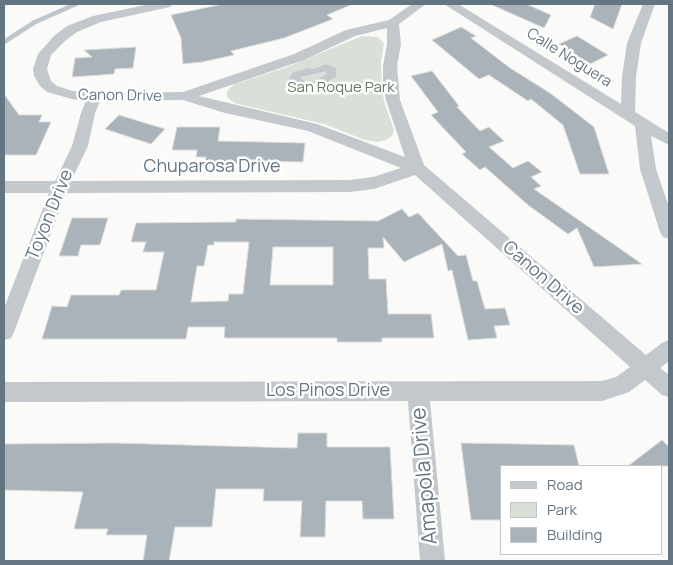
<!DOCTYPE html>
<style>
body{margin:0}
#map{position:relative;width:673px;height:565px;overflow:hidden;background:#fafaf8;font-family:Manrope,sans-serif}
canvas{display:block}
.frame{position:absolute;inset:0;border:5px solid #657683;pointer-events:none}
.legend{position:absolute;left:500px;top:465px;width:162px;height:90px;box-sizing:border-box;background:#fff;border:1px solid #c1c8cd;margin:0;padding:6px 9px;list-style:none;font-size:15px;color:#657683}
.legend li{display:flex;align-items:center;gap:10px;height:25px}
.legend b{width:25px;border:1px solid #c1c8cd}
</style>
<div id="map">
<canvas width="673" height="565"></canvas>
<div class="frame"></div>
<ul class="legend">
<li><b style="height:6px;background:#c3c8cc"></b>Road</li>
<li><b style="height:14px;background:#dadfd7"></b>Park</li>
<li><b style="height:14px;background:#aab3b9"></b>Building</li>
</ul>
</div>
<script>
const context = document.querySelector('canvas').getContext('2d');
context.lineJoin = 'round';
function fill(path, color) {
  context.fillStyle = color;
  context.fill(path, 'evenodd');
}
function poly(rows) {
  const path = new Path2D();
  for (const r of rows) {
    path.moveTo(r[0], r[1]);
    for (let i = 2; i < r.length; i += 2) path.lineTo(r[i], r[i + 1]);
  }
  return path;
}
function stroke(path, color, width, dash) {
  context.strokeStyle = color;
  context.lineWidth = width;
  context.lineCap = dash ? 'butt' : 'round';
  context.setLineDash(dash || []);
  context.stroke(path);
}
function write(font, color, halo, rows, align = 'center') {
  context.font = font + ' Manrope,sans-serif';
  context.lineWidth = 5;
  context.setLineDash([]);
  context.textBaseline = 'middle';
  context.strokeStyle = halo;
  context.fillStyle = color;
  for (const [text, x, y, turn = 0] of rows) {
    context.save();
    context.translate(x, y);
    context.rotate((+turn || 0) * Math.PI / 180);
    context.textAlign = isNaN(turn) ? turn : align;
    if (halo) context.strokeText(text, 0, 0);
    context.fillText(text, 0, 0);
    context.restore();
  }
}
const green = poly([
 [362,36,378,37,384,43,381,62,382,90,385,105,394,130,392,136,386,140,378,142,365,140,324,124,234,103,227,97,227,91,235,84,287,67]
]);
const stream = poly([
 [4,42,35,22,76,4]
]);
const building = poly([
 [223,4,353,4,327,15,333,19,284,38,231,51,234,55,202,62,183,64,181,38,171,15,223,4],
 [490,4,526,4,551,15,544,28,490,4],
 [595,4,622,4,613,29,590,17,595,4],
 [461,27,476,36,471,38,510,68,550,93,594,127,609,174,580,174,563,125,531,99,528,101,489,75,479,79,432,40,461,27],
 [577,36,608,55,590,64,559,44,577,36],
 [136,47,133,68,115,69,114,74,72,77,75,58,92,57,84,50,136,47],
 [432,71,459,106,457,107,480,131,489,127,504,141,489,147,513,168,528,161,542,172,531,177,541,186,534,189,642,264,594,267,577,228,568,234,528,205,485,167,480,170,462,154,466,152,431,115,438,112,411,76,432,71],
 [4,94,19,115,42,115,39,122,51,122,36,155,4,155,4,94],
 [119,115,165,129,151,144,105,129,119,115],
 [177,127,220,127,218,141,305,143,303,162,245,161,245,163,205,164,206,157,196,157,197,150,172,150,177,127],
 [402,209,409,217,418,213,458,256,466,255,473,281,477,281,485,309,505,308,510,325,494,326,497,338,468,340,452,270,448,271,442,244,404,262,383,237,384,248,368,248,369,279,386,279,388,314,431,314,434,338,382,338,382,342,337,342,337,338,224,338,225,327,188,327,186,339,42,339,52,306,67,307,71,295,119,295,121,290,156,290,164,252,143,252,146,242,131,242,136,223,236,222,236,219,378,221,402,209],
 [214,242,249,242,243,294,229,294,228,301,191,302,197,266,204,266,208,245,214,245,214,242],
 [273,247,333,247,333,285,270,285,273,247],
 [72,218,108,218,100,245,81,245,78,256,59,256,72,218],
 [298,433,327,433,327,447,390,447,394,519,363,519,362,501,326,501,325,537,300,537,302,501,263,501,264,489,216,489,212,527,175,527,169,561,143,561,147,535,106,535,108,529,74,529,83,492,4,490,4,444,114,443,297,448,298,433],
 [662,440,669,447,669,466,628,466,662,440],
 [461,443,574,445,579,466,502,466,502,520,471,520,461,443]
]);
const pedestrian = poly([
 [326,64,336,68,336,77,316,88,298,87,289,78,292,73,308,68,314,69,326,64],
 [327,71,326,75,311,83,305,82,300,77,327,71]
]);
const minor = poly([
 [150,4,172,4,170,7,101,22,77,32,65,41,51,55,47,69,51,81,57,86,73,91,95,93,183,92,294,54,346,30,389,20,412,4,426,4,399,24,401,44,397,66,400,100,424,165,646,355,662,343,669,340,669,361,660,368,669,375,669,397,662,395,645,380,629,392,602,401,430,401,445,561,420,561,408,401,4,402,4,382,602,381,616,377,630,367,415,175,374,189,349,192,66,193,14,332,11,338,4,340,4,308,49,193,4,193,4,181,55,181,72,146,81,113,86,101,72,99,47,92,40,86,34,76,33,69,38,54,55,35,67,26,93,16,150,4],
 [387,28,387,44,383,66,383,83,386,100,405,157,317,124,199,96,304,60,355,36,387,28],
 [183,100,225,113,308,131,401,168,373,177,349,180,71,181,88,146,95,113,100,101,183,100],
 [444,4,458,4,621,104,622,77,627,43,643,4,655,4,641,43,636,77,635,112,669,133,669,145,651,136,656,169,669,207,669,239,663,237,660,232,640,169,635,126,444,4]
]);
const farStreetnames = [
 ["Calle Noguera",569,58,32],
 ["Canon Drive",120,96,1]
];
const farParknames = [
 ["San Roque Park",341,88]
];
const streetNames = [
 ["Chuparosa Drive",212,167],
 ["Toyon Drive",50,215,-68],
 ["Canon Drive",543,278,41],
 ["Los Pinos Drive",328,391]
];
const nearStreetnames = [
 ["Amapola Drive",425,476,-95]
];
fill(green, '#dadfd7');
stroke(stream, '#bbc7cb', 4.5);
fill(building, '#aab3b9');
stroke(building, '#dcdcda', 1);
fill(pedestrian, '#c3c8cc');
fill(minor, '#c3c8cc');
write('15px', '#657683', '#fff', farStreetnames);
write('15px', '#687a64', '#fff', farParknames);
write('18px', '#657683', '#fff', streetNames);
write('21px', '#657683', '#fff', nearStreetnames);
</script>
